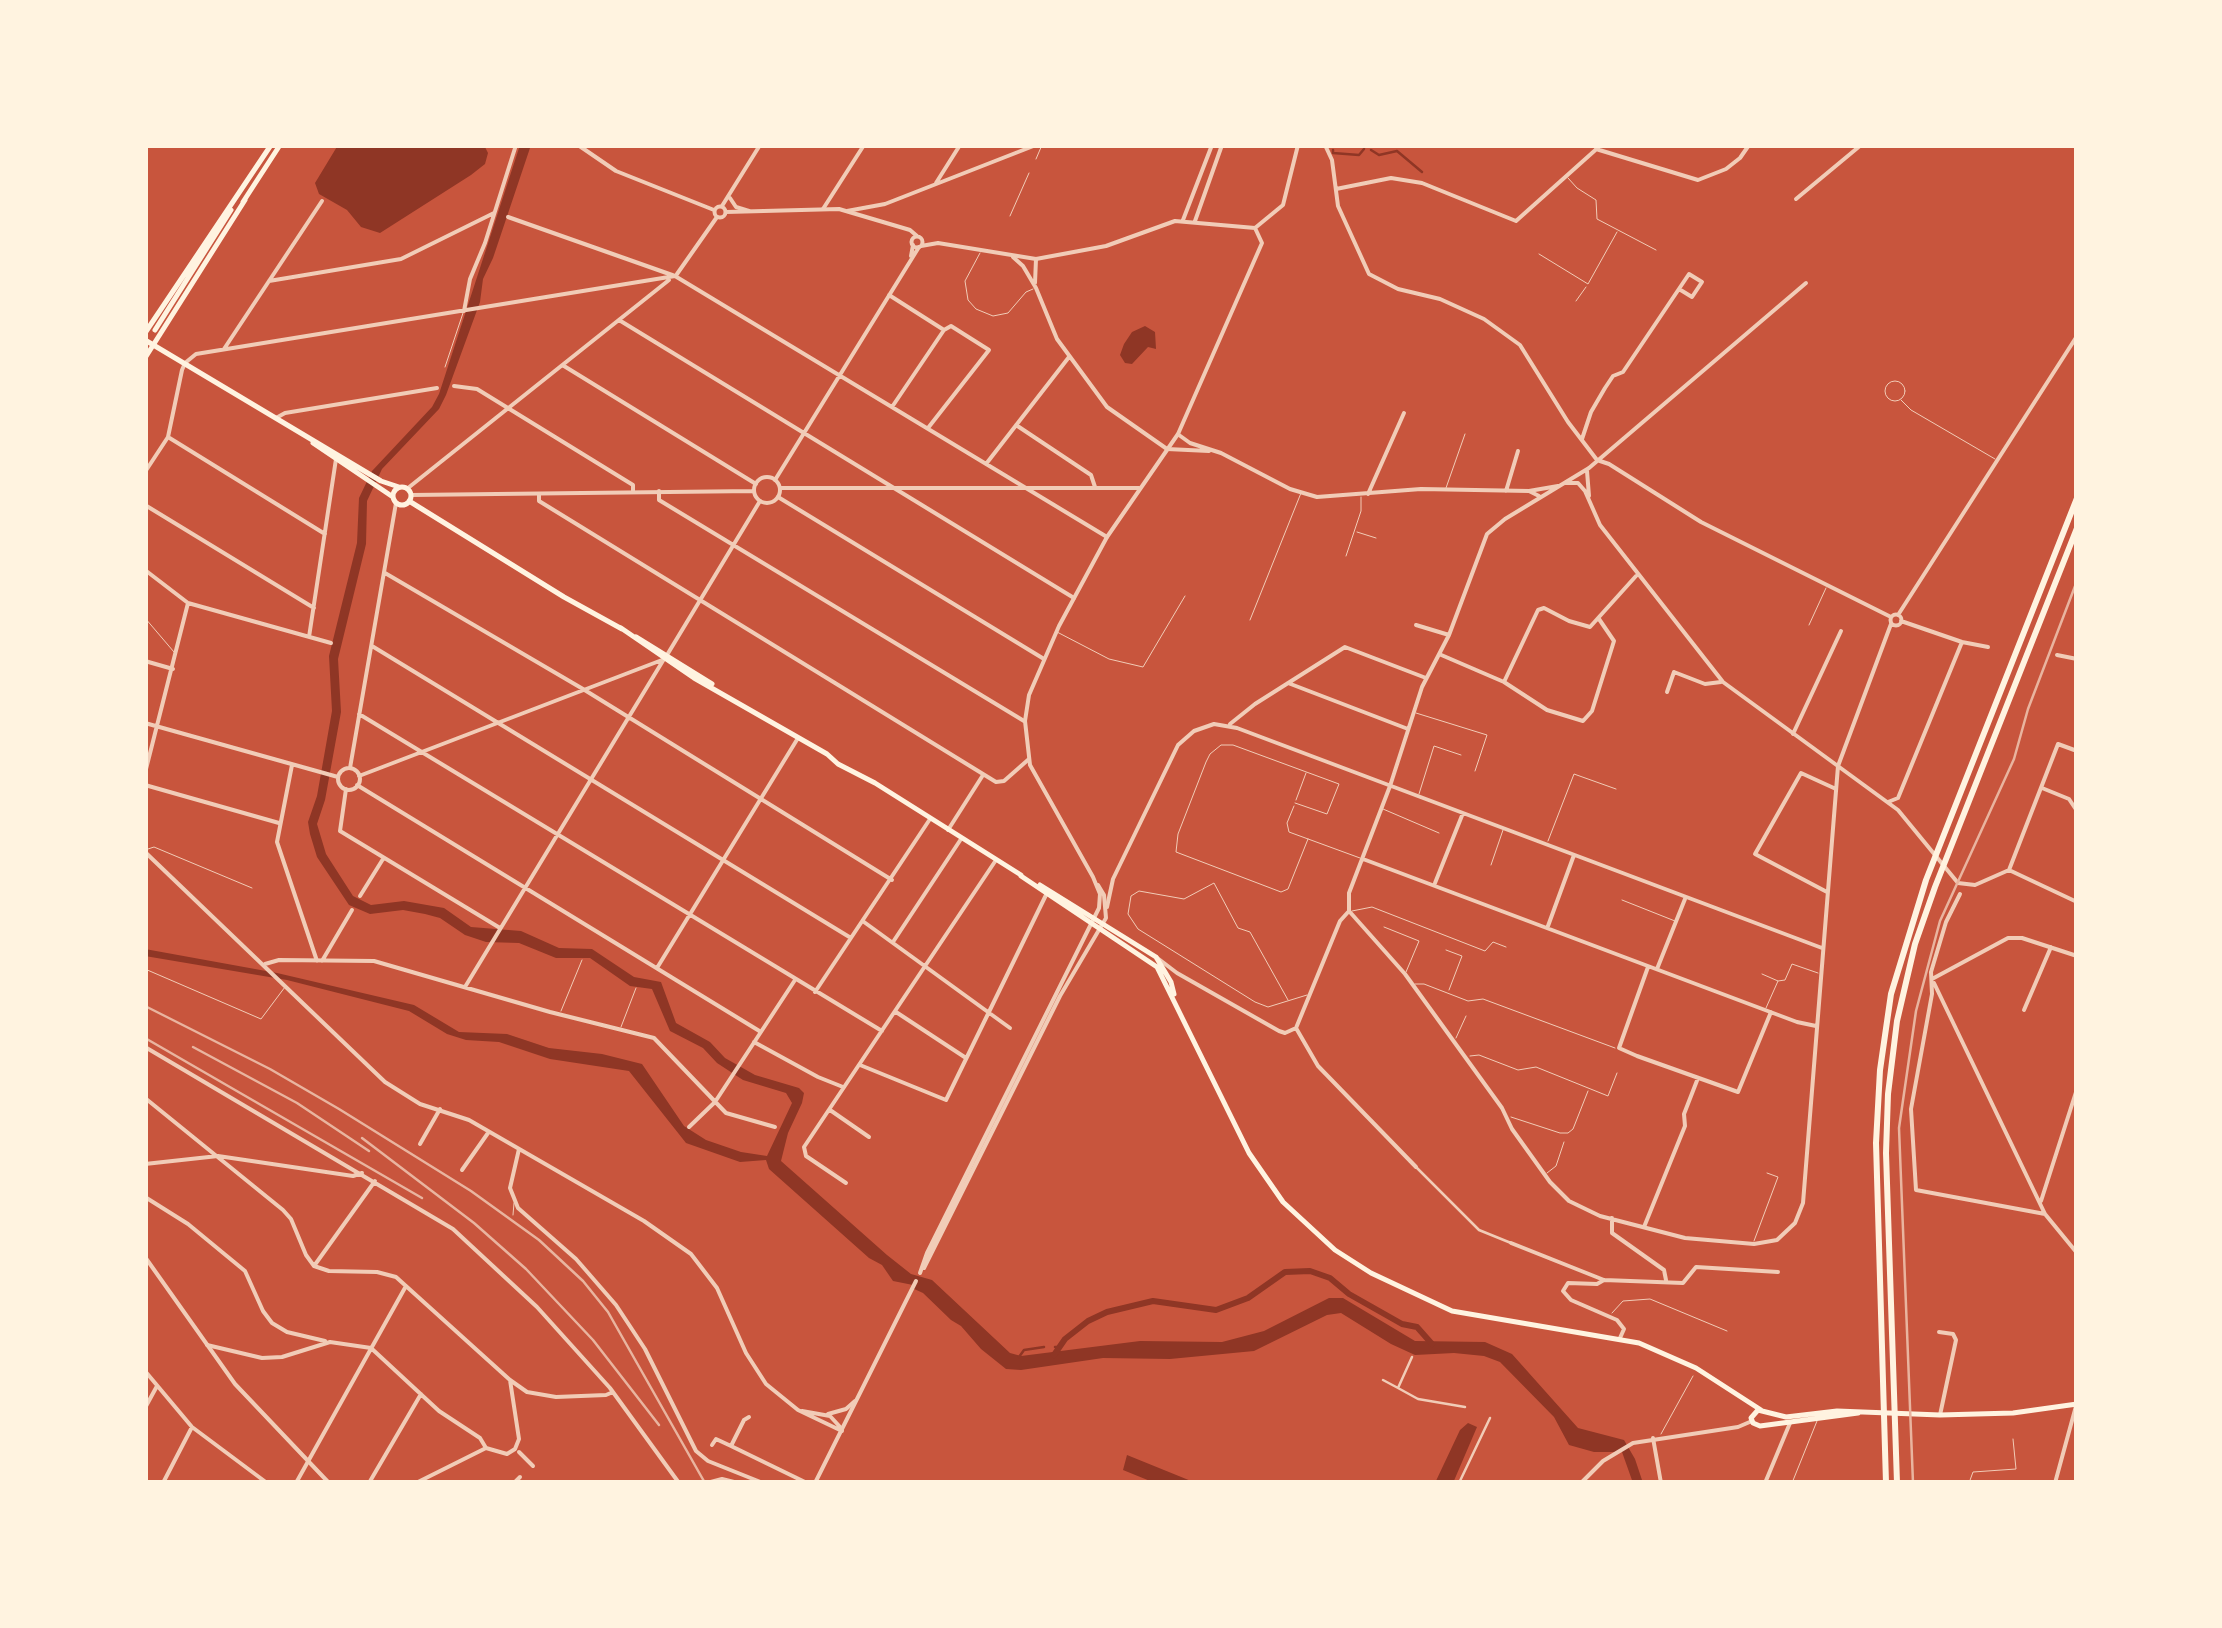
<!DOCTYPE html>
<style>
body{margin:0}
#map{position:relative;width:2222px;height:1628px;overflow:hidden;background:#c8553d;font-family:Cabin,sans-serif}
canvas{display:block}
.frame{position:absolute;inset:0;border:148px solid #fff3e0;pointer-events:none}
</style>
<div id="map">
<canvas width="2222" height="1628"></canvas>
<div class="frame"></div>
</div>
<script>
const context = document.querySelector('canvas').getContext('2d');
context.lineJoin = 'round';
function fill(path, color) {
  context.fillStyle = color;
  context.fill(path, 'evenodd');
}
function poly(rows) {
  const path = new Path2D();
  for (const r of rows) {
    if (r.length === 3) {
      path.moveTo(r[0] + r[2], r[1]);
      path.arc(r[0], r[1], r[2], 0, 2 * Math.PI);
      continue;
    }
    path.moveTo(r[0], r[1]);
    for (let i = 2; i < r.length; i += 2) path.lineTo(r[i], r[i + 1]);
  }
  return path;
}
function stroke(path, color, width, dash) {
  context.strokeStyle = color;
  context.lineWidth = width;
  context.lineCap = dash ? 'butt' : 'round';
  context.setLineDash(dash || []);
  context.stroke(path);
}
const water = poly([
 [338,145,484,145,488,153,485,164,471,175,380,233,361,227,347,210,319,194,315,183],
 [520,145,531,145,493,258,483,279,480,302,446,395,439,409,382,469,367,501,366,544,338,659,341,712,325,800,317,824,326,854,353,896,371,905,404,901,444,908,471,927,521,931,559,948,592,949,634,977,661,982,676,1023,710,1042,725,1058,755,1075,799,1088,804,1093,802,1103,788,1133,781,1161,887,1255,911,1274,932,1280,1010,1353,1021,1356,1140,1341,1222,1342,1264,1331,1329,1298,1343,1298,1415,1341,1485,1342,1512,1354,1578,1428,1624,1440,1635,1459,1643,1483,1633,1483,1622,1452,1594,1452,1569,1445,1554,1417,1500,1362,1484,1356,1454,1353,1415,1355,1391,1344,1341,1313,1327,1315,1254,1351,1170,1359,1103,1358,1021,1370,1006,1369,981,1349,961,1326,951,1320,923,1293,912,1288,913,1285,893,1281,882,1265,869,1258,769,1169,766,1160,740,1162,686,1143,629,1071,550,1059,499,1042,466,1040,447,1034,409,1011,287,980,145,956,145,949,277,973,414,1005,459,1032,507,1034,549,1048,602,1054,642,1064,684,1126,706,1140,741,1152,767,1156,792,1103,786,1093,743,1080,717,1063,703,1048,670,1031,652,989,630,986,590,958,556,958,519,943,486,942,465,935,440,918,425,914,403,910,370,914,349,905,317,857,310,834,308,822,317,796,332,711,329,656,357,543,359,498,372,471,432,407,439,394],
 [1145,326,1155,332,1156,349,1148,347,1132,364,1125,363,1120,355,1124,344,1132,332],
 [1468,1423,1477,1427,1453,1483,1435,1483,1460,1430],
 [1127,1455,1196,1483,1155,1483,1123,1470]
]);
const stream = poly([
 [1333,150,1333,153,1359,155,1364,149],
 [1371,150,1379,155,1397,151,1422,172],
 [1055,1347,1058,1347],
 [1019,1357,1024,1350,1044,1347]
]);
const canal = poly([
 [1054,1355,1065,1339,1088,1321,1107,1312,1153,1301,1216,1310,1248,1298,1285,1272,1310,1271,1330,1278,1349,1294,1402,1324,1417,1327,1432,1344]
]);
const service = poly([
 [1036,159,1042,145],
 [1568,178,1577,188,1596,200,1597,219,1656,250],
 [1010,216,1029,173],
 [980,253,965,281,968,300,976,309,993,316,1008,313,1026,292,1033,289],
 [1539,254,1588,284,1617,232],
 [1576,301,1586,287],
 [445,367,463,313],
 [1895,391,10],
 [1901,400,1911,410,1995,459],
 [1446,488,1465,434],
 [1357,532,1376,538],
 [1346,556,1361,511,1361,497],
 [145,618,174,652],
 [1250,620,1301,493],
 [1809,625,1826,588],
 [1057,632,1109,659,1143,667,1185,596],
 [1416,713,1487,735,1475,771],
 [1419,794,1434,746,1461,755],
 [1296,800,1306,773],
 [1295,803,1327,814,1339,784,1233,745,1221,745,1210,754,1206,762,1178,834,1176,852,1281,892,1288,889,1308,839],
 [1294,806,1287,823,1289,832,1360,858],
 [1383,809,1439,833],
 [1548,841,1574,774,1616,789],
 [145,850,154,847,252,888],
 [1491,865,1503,830],
 [1622,900,1675,921],
 [1352,911,1372,907,1485,951,1493,942,1506,947],
 [1384,927,1419,941,1406,972],
 [1446,950,1462,956,1449,990],
 [145,969,261,1019,285,987],
 [1762,974,1778,981,1766,1008],
 [1778,981,1785,980,1792,964,1818,973],
 [1415,984,1424,984,1468,1001,1483,999,1615,1048],
 [1288,1000,1250,932,1238,928,1214,883,1184,899,1139,891,1131,896,1128,914,1138,929,1255,1002,1268,1007,1307,995],
 [561,1011,582,960],
 [621,1027,636,988],
 [1456,1038,1466,1016],
 [1470,1056,1479,1055,1518,1070,1536,1067,1608,1096,1617,1073],
 [1511,1117,1560,1133,1568,1133,1573,1129,1588,1091],
 [1547,1173,1556,1166,1564,1142],
 [513,1215,514,1203],
 [1754,1241,1778,1177,1767,1173],
 [1612,1313,1623,1301,1650,1299,1727,1331],
 [1661,1434,1693,1376],
 [1792,1483,1817,1421],
 [1969,1483,1973,1472,2016,1469,2013,1439]
]);
const pedestrian = poly([
 [1417,1168,1479,1230,1511,1243],
 [1383,1380,1398,1388,1412,1357],
 [1398,1388,1418,1399,1465,1407],
 [1313,1483,1314,1482],
 [1459,1483,1490,1418]
]);
const minor = poly([
 [1325,145,1332,160,1338,206,1369,274,1398,289,1440,299,1484,319,1520,345,1568,422,1597,460],
 [1596,149,1698,180,1726,169,1740,158,1749,145],
 [936,183,960,145],
 [1336,189,1391,178,1422,183,1516,221,1601,145],
 [730,198,736,207,749,211],
 [1796,199,1861,145],
 [722,206,760,145],
 [823,209,864,145],
 [847,211,885,204,1036,145],
 [508,217,675,276,1107,537],
 [911,256,913,245],
 [1013,257,1023,266,1036,288,1057,339,1107,407,1167,449,1209,451],
 [677,274,717,217],
 [269,281,401,259,494,213],
 [1035,283,1036,259],
 [889,295,944,330],
 [464,311,470,279,485,243,516,145],
 [619,320,1074,598],
 [224,349,322,201],
 [564,366,756,484],
 [454,386,477,389,633,485,633,492],
 [892,407,944,330],
 [276,418,285,413,437,388],
 [1016,425,1091,475,1095,487],
 [928,428,989,350,951,326,944,330],
 [1179,435,1190,443,1221,453,1290,489,1317,497,1421,489,1529,491],
 [168,437,325,534],
 [1582,439,1591,412,1605,388,1613,376,1623,372,1689,274,1702,282,1692,297,1679,289],
 [1597,460,1609,464,1701,522,1891,617],
 [986,464,1069,357],
 [1587,471,1589,496],
 [145,472,168,437,182,370,185,363,196,354,675,276],
 [775,480,919,247],
 [1567,483,1578,483,1585,491,1600,525,1723,682,1898,810,1958,883,1975,885,2009,870],
 [408,488,669,280],
 [659,491,659,500,1024,721],
 [1506,491,1518,451],
 [539,494,539,501,996,782,1004,781,1029,759],
 [1368,494,1404,413],
 [1539,496,1529,491,1558,486],
 [778,497,1044,659],
 [145,505,314,608],
 [145,570,188,603,331,643],
 [385,573,583,689,892,880],
 [1896,620,5.5],
 [1898,615,2077,336],
 [1901,621,1962,642,1988,647],
 [1416,625,1449,635],
 [309,637,336,459],
 [372,646,851,938],
 [1439,654,1504,682,1547,710,1583,721,1592,711,1614,641,1599,619],
 [667,655,760,501],
 [2057,655,2077,659],
 [145,661,173,669],
 [1504,682,1538,610,1544,608,1569,621,1590,627,1636,576],
 [1288,683,1408,729],
 [1667,692,1674,672,1705,684,1721,682],
 [359,714,882,1031],
 [145,723,338,777],
 [1230,724,1255,704,1345,647,1426,678],
 [1793,734,1841,631],
 [292,765,277,842,317,961],
 [350,768,396,503],
 [349,779,11],
 [145,773,188,603],
 [359,776,662,660],
 [145,785,279,823],
 [357,785,761,1032],
 [2042,788,2069,799,2077,811],
 [346,789,340,831,500,928],
 [1888,802,1898,798,1962,642],
 [948,830,983,775],
 [2077,839,2077,860],
 [145,852,385,1082,420,1104,469,1120,644,1221,691,1254,717,1288,746,1353,766,1384,798,1410,842,1431],
 [1363,859,1797,1022,1816,1026],
 [2009,870,2058,744,2077,751],
 [2009,870,2077,902],
 [1435,883,1463,813],
 [1827,892,1755,854,1801,773,1836,789],
 [1960,894,1946,922,1931,972,1932,994,1911,1109,1916,1190,2045,1214],
 [360,896,383,859],
 [1107,907,1113,879,1178,745,1194,731,1214,724,1237,728,1822,948],
 [1349,911,1405,974,1502,1108,1512,1129,1550,1182,1569,1201,1600,1216,1685,1238,1754,1244,1777,1240,1795,1223,1803,1203,1838,766,1891,624],
 [864,922,1010,1028],
 [1548,926,1574,855],
 [893,942,961,839],
 [1156,957,1177,973,1279,1031,1285,1033,1296,1028],
 [322,961,352,910],
 [265,964,279,960,374,961,550,1012,654,1038,726,1113,775,1127],
 [1648,967,1619,1048,1637,1056,1738,1092,1771,1012],
 [657,968,798,738],
 [1657,969,1685,899],
 [1932,979,2008,938,2022,938,2077,956],
 [1934,983,2045,1214,2077,1253],
 [465,987,664,659],
 [815,992,930,819],
 [2024,1010,2051,947],
 [896,1012,966,1058],
 [1296,1028,1340,921,1349,911,1349,893,1390,786,1422,687,1449,635,1487,534,1505,519,1589,468,1806,283],
 [1296,1028,1318,1066,1416,1167],
 [754,1042,818,1077,843,1087],
 [145,1047,453,1229,537,1307,610,1388,679,1483],
 [860,1065,946,1100,1046,895],
 [145,1098,283,1210,291,1219,306,1255,314,1266,329,1271,377,1272,396,1277,510,1380,527,1392,556,1397,606,1395,613,1392],
 [830,1110,869,1137],
 [689,1127,715,1102,795,980],
 [420,1144,440,1109],
 [519,1149,510,1188,518,1208,576,1259,616,1305,645,1349,696,1451,708,1461,763,1483],
 [145,1164,218,1156,353,1176,362,1173],
 [462,1170,488,1133],
 [846,1183,806,1156,804,1147,996,860],
 [145,1197,188,1224,245,1271,263,1311,272,1323,287,1332,325,1341],
 [2041,1201,2077,1089],
 [1612,1218,1612,1233,1664,1270,1666,1280],
 [1644,1227,1685,1126,1684,1114,1698,1078],
 [1511,1243,1604,1280,1683,1283,1696,1267,1778,1272],
 [314,1266,375,1181],
 [1604,1280,1597,1284,1568,1283,1563,1291,1571,1300,1617,1320,1624,1329,1620,1338],
 [1939,1332,1953,1334,1956,1340,1940,1415],
 [207,1345,262,1358,282,1357,330,1342,371,1348,439,1411,480,1438,486,1448,507,1454,515,1449,519,1439,510,1380],
 [145,1371,192,1427,267,1483],
 [145,1408,157,1386],
 [802,1411,830,1416,841,1428],
 [828,1414,846,1409,855,1401],
 [749,1417,744,1420,731,1446,807,1483],
 [1653,1438,1661,1483],
 [712,1445,716,1439,731,1446],
 [519,1452,533,1466],
 [163,1483,192,1427],
 [296,1483,406,1286],
 [369,1483,421,1394],
 [416,1483,486,1448],
 [514,1483,520,1477],
 [707,1483,722,1479,738,1483],
 [1765,1483,1790,1423],
 [2055,1483,2076,1406]
]);
const tertiary = poly([
 [578,145,616,171,714,210],
 [720,212,5.5],
 [726,212,839,209,910,230,917,236],
 [1183,220,1212,145],
 [1195,221,1222,145],
 [1255,228,1283,205,1298,145],
 [917,242,5.5],
 [921,246,938,243,1036,259,1106,246,1175,221,1255,228],
 [767,490,13],
 [780,488,1139,488],
 [411,495,754,491],
 [145,1257,235,1384,329,1483],
 [924,1268,1060,996,1106,918,1104,895,1098,885],
 [920,1273,927,1253,1099,908,1100,894,1093,877,1030,765,1025,721,1029,695,1059,626,1107,537,1178,434,1262,243,1255,228],
 [815,1483,916,1281],
 [1581,1483,1603,1461,1633,1443,1738,1427,1752,1421]
]);
const secondary = poly([
 [145,340,381,481,399,487],
 [313,443,393,497],
 [402,496,9],
 [409,501,564,597,622,629],
 [621,628,694,678,827,754,838,764,875,783,1021,875],
 [636,637,712,684],
 [1021,876,1157,967,1249,1153,1283,1202,1335,1250,1371,1273,1452,1311,1639,1343,1696,1368,1761,1410],
 [1040,885,1156,957,1171,982,1174,994],
 [1858,1413,1760,1426,1753,1423,1751,1418,1758,1410,1786,1417,1837,1411,1940,1415,2013,1413,2077,1404]
]);
const primary = poly([
 [243,202,280,145],
 [155,330,231,210],
 [145,333,271,145],
 [145,358,245,200]
]);
const motorway = poly([
 [1886,1483,1876,1143,1880,1070,1891,994,1926,880,2077,498],
 [1897,1483,1886,1153,1888,1094,1897,1021,1915,944,1935,887,2077,528]
]);
const tram = poly([
 [1913,1483,1899,1128,1916,1011,1940,921,2014,759,2028,709,2077,581]
]);
const rail = poly([
 [145,1006,270,1069,339,1109,471,1191,539,1240,583,1281,608,1312,705,1483],
 [145,1038,422,1198],
 [193,1047,297,1103,369,1151],
 [362,1138,474,1223,526,1269,593,1340,659,1425]
]);
fill(water, '#8f3625');
stroke(stream, '#8f3625', 2.5);
stroke(canal, '#8f3625', 6);
stroke(service, '#f1ccb7', 1);
stroke(pedestrian, '#f1ccb7', 2.5);
stroke(minor, '#f1ccb7', 4);
stroke(tertiary, '#f1ccb7', 4);
stroke(secondary, '#fff3e0', 5);
stroke(primary, '#fff3e0', 5);
stroke(motorway, '#fff3e0', 6);
stroke(tram, '#e9b49f', 2.5);
stroke(rail, '#e9b49f', 2.5);
</script>
